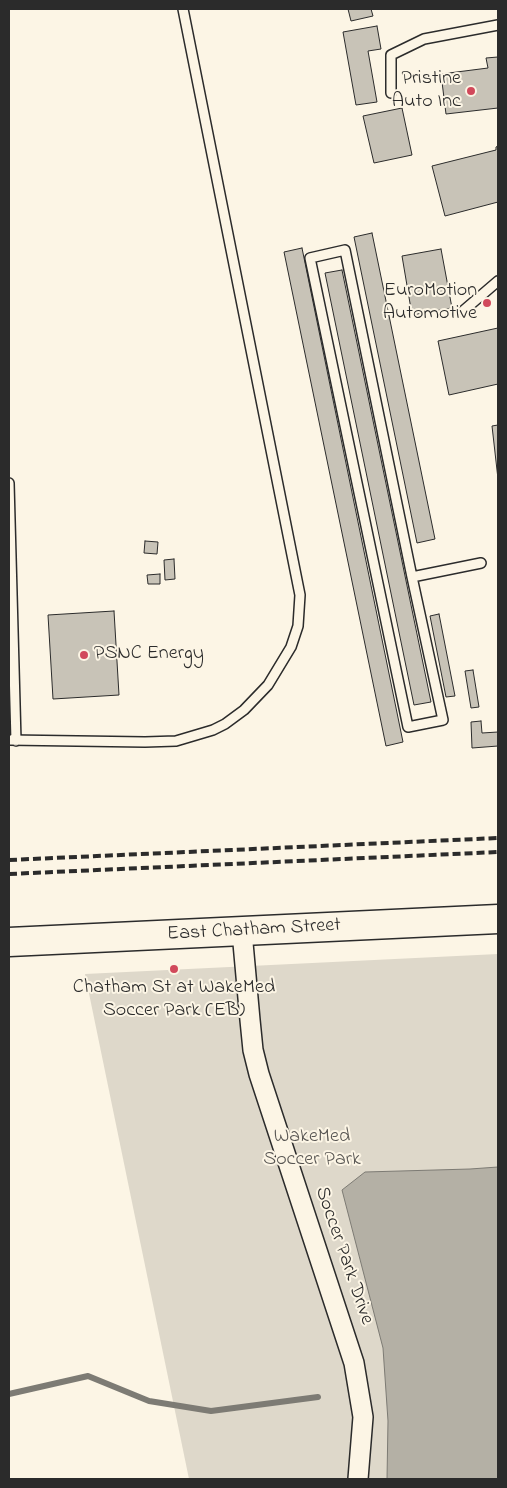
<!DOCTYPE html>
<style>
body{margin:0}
#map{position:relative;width:507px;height:1488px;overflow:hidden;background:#fcf5e5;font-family:"Indie Flower",sans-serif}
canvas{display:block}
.frame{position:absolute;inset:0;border:10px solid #2b2b2b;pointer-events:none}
</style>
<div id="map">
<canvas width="507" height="1488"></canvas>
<div class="frame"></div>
</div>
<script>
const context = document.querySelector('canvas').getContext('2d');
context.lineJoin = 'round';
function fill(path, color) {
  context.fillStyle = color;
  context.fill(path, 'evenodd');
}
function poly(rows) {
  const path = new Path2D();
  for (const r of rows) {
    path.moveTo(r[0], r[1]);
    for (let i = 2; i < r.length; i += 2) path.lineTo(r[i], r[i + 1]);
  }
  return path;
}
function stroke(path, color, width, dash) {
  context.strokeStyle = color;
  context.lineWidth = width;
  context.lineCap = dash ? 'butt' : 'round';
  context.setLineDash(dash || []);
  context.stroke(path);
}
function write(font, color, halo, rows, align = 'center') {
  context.font = font + ' "Indie Flower",sans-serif';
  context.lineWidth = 4;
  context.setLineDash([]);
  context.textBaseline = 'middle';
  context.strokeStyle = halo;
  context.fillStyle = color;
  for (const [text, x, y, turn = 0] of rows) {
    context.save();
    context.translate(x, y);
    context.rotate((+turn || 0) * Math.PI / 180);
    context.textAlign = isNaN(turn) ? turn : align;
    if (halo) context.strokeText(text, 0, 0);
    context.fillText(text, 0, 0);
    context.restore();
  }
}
const green = poly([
 [498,954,498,1479,189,1479,85,974]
]);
const water = poly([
 [498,1167,498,1479,387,1479,388,1421,383,1348,342,1190,365,1172,470,1169,498,1167]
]);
const stream = poly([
 [9,1394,88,1376,149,1401,211,1411,318,1397]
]);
const building = poly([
 [348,9,371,9,373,16,351,21,348,9],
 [377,26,381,49,368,51,377,102,356,105,343,32,377,26],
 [498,57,498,108,446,114,441,74,488,68,486,58,498,57],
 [402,108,412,155,374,163,363,116,402,108],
 [498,146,498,202,445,216,432,166,496,150,496,147,498,146],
 [372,233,435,539,417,543,354,237,372,233],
 [302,248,403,742,386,746,284,252,302,248],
 [441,249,452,308,412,315,402,256,441,249],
 [342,270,431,702,414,705,325,273,342,270],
 [498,328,498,384,449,395,438,341,498,328],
 [498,425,498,479,492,426,498,425],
 [145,541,158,542,157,554,144,553,145,541],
 [174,559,175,579,165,580,164,560,174,559],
 [160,574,160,584,148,584,147,575,160,574],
 [114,611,119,695,53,699,48,615,114,611],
 [439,614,455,696,446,697,430,616,439,614],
 [473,670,479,707,471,708,465,671,473,670],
 [481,721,482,733,498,732,498,746,472,748,471,722,481,721]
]);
const service = poly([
 [391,93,391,55,424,39,498,25],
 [463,311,498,281],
 [9,483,16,741],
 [412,577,443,720,408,727,310,258,345,250,412,577,481,563],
 [9,740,145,742,176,741,213,730,225,724,244,710,268,685,291,647,298,626,300,595,183,9]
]);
const minor = poly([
 [242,932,250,1020,253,1050,259,1074,354,1363,363,1417,358,1479]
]);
const primary = poly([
 [9,942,498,919]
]);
const rail = poly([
 [9,860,498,838],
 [9,874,498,852]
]);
const markers = [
 [471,91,5,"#d1495b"],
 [487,303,5,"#d1495b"],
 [84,655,5,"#d1495b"],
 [174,969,5,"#d1495b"]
];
const poiNames = [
 ["Pristine",461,80],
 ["Auto Inc",461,103],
 ["EuroMotion",477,292],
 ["Automotive",477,315],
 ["PSNC Energy",94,655,"left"],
 ["Chatham St at WakeMed",174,989,"center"],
 ["Soccer Park (EB)",174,1012,"center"]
];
const streetNames = [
 ["East Chatham Street",254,931,-3],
 ["Soccer Park Drive",343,1256,71]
];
const parkNames = [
 ["WakeMed",312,1138],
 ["Soccer Park",312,1161]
];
fill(green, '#ded8ca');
fill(water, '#b4b0a5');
stroke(water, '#7d7b74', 1);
stroke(stream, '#7d7b74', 6);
fill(building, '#c8c3b7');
stroke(building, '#2b2b2b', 1);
stroke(service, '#2b2b2b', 12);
stroke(minor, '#2b2b2b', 22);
stroke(primary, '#2b2b2b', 31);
stroke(service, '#fcf5e5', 9);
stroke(minor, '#fcf5e5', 19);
stroke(primary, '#fcf5e5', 28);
stroke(rail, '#2b2b2b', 4, [8, 4]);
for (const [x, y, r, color] of markers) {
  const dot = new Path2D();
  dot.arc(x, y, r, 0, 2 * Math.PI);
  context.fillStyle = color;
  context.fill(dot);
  stroke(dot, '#fcf5e5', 2);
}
write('20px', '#2b2b2b', '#fcf5e5', poiNames, 'right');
write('20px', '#2b2b2b', '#fcf5e5', streetNames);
write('20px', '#585653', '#fcf5e5', parkNames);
</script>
